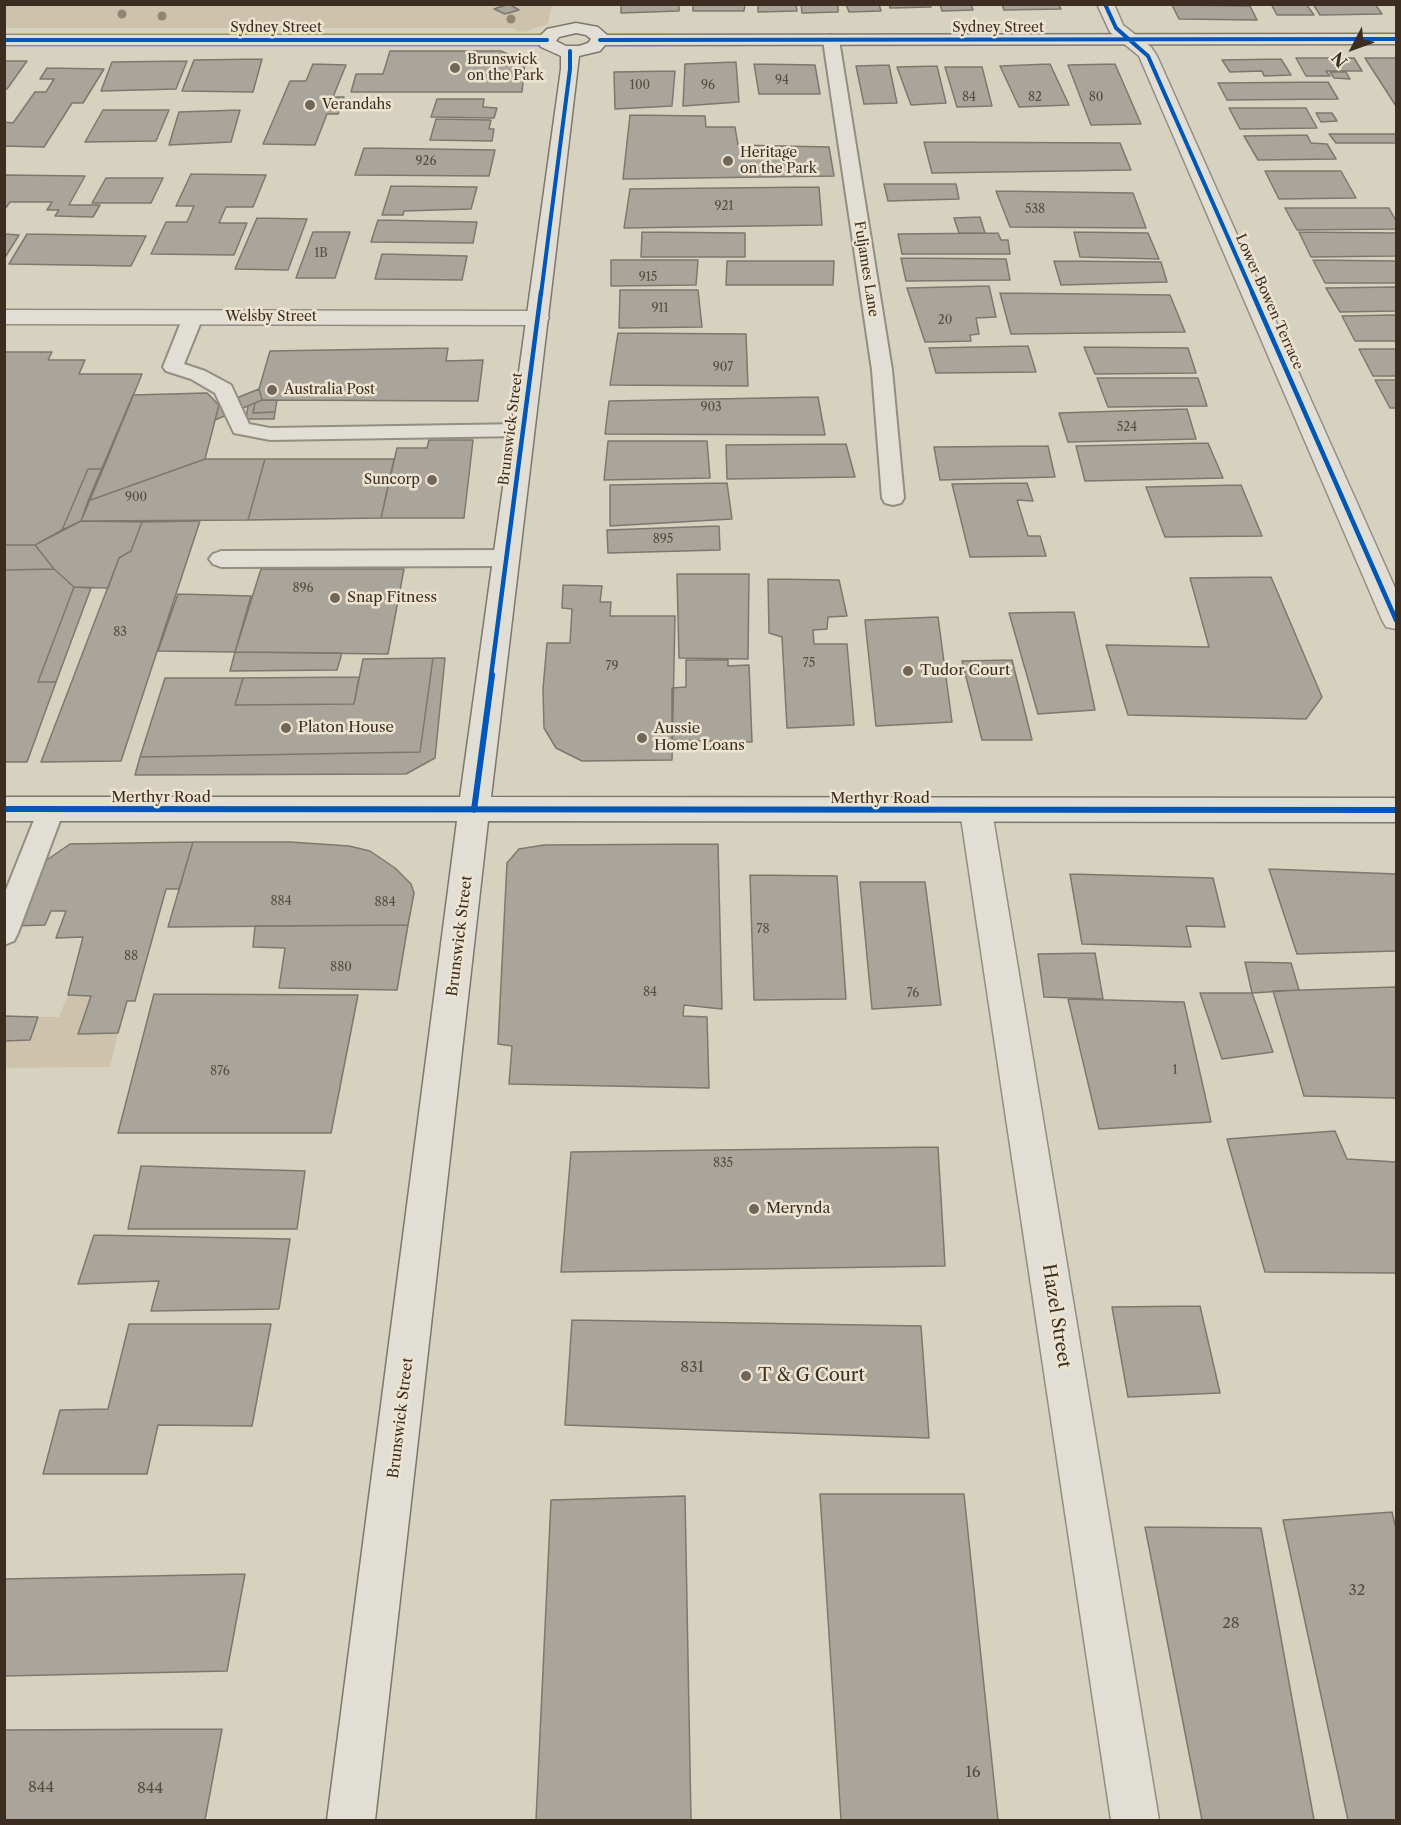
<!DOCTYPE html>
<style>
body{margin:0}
#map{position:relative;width:1401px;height:1825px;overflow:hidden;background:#d7d1c0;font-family:"Libre Caslon Text",serif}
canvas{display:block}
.frame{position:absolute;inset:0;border:6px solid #3c2d21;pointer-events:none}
.north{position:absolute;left:1323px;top:18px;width:60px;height:60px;-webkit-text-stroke:4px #ece4d0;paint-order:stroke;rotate:229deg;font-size:16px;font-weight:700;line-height:24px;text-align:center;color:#3c2d21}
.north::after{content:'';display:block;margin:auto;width:21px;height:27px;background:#3c2d21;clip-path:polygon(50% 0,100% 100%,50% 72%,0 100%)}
</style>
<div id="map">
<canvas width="1401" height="1825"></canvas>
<div class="frame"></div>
<div class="north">N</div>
</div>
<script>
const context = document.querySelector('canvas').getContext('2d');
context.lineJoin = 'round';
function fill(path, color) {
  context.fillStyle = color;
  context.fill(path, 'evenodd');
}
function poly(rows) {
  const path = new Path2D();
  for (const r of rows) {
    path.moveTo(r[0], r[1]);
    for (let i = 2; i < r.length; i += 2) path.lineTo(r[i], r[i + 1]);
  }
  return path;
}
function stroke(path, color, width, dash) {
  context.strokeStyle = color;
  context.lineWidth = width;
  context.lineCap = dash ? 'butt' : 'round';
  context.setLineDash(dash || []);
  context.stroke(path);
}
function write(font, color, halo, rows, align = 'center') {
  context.font = font + ' "Libre Caslon Text",serif';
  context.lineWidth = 5;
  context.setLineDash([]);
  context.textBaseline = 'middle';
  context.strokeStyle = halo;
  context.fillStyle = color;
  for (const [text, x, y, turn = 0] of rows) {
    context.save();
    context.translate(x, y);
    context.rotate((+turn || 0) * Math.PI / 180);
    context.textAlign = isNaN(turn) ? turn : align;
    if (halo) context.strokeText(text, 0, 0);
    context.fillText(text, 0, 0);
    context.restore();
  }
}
const green = poly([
 [4,5,552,5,548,24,524,32,517,31,513,28,5,28],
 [68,995,91,996,78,1034,118,1033,110,1067,5,1068,4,1041,30,1040,38,1017,59,1017]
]);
const building = poly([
 [509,4,519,10,505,14,494,9,509,4],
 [621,4,679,4,679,11,621,13,621,4],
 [693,4,745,4,744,11,693,11,693,4],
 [758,4,796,4,797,11,758,12,758,4],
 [801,4,838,4,838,12,802,13,801,4],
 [846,4,879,4,881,11,849,12,846,4],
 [889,4,930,4,931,7,890,8,889,4],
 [940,4,971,4,973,10,942,11,940,4],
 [1002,4,1058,4,1061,9,1004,10,1002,4],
 [1271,4,1306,4,1314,15,1277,15,1271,4],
 [1313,4,1375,4,1382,14,1320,15,1313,4],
 [1172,5,1250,6,1257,20,1179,19,1172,5],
 [390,51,501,51,525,62,522,92,351,92,356,74,383,74,390,51],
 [1296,58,1354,58,1362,71,1326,71,1330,76,1306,76,1296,58],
 [1365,58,1396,58,1396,106,1365,58],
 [262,59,253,92,182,91,194,60,262,59],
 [1281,59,1291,75,1264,76,1262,71,1230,72,1222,60,1281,59],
 [4,61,27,61,7,89,4,89,4,61],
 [187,61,176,89,101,91,112,62,187,61],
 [736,62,739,102,683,106,685,64,736,62],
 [313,64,346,65,333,97,344,97,338,114,327,114,315,145,263,144,290,81,306,81,313,64],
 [754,64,815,65,820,94,759,94,754,64],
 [1050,64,1069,105,1019,107,1000,66,1050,64],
 [1115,64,1141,124,1091,125,1068,65,1115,64],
 [889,65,897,103,864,104,856,66,889,65],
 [937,66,946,103,911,105,897,67,937,66],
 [945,67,982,67,992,106,957,107,945,67],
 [47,68,104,69,83,103,72,103,44,147,4,146,4,122,13,123,35,92,46,92,54,79,40,79,47,68],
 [675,71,672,106,615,109,614,72,675,71],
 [1330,72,1346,72,1350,79,1334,78,1330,72],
 [1328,82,1338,99,1227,100,1218,83,1328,82],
 [437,99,484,99,483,107,497,108,494,118,431,117,437,99],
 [1229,108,1306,108,1317,128,1240,129,1229,108],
 [103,110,169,110,156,141,85,142,103,110],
 [240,110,231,142,169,145,179,112,240,110],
 [1316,113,1332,113,1337,121,1321,122,1316,113],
 [630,115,705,116,706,127,735,127,738,145,829,147,834,176,623,179,630,115],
 [436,119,491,120,489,129,494,129,492,141,430,140,436,119],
 [1329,134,1396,134,1396,143,1336,143,1329,134],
 [1307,135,1311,143,1327,144,1336,159,1258,160,1244,136,1307,135],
 [924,142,1120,143,1131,170,932,173,924,142],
 [364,148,495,150,489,176,355,175,364,148],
 [1265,171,1341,171,1356,198,1279,199,1265,171],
 [191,174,266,175,253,207,226,207,219,223,247,223,234,255,151,254,166,222,187,222,194,206,176,206,191,174],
 [4,175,85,176,69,205,100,205,93,217,55,216,59,210,47,210,52,202,10,202,4,210,4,175],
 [106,178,163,178,151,203,92,203,106,178],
 [884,184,956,184,959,199,888,201,884,184],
 [391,186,477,187,471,209,404,211,403,215,382,215,391,186],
 [819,187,822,225,624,228,630,189,819,187],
 [996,191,1133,193,1146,228,1010,227,996,191],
 [1285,208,1389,208,1396,221,1396,229,1297,230,1285,208],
 [980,217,985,233,959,233,954,218,980,217],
 [257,218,307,219,288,270,235,269,257,218],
 [378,220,477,222,473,243,371,242,378,220],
 [313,232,350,232,335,278,296,278,313,232],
 [642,232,745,233,745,257,641,257,642,232],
 [1074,232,1148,233,1159,259,1080,257,1074,232],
 [1299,232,1396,233,1396,256,1311,257,1299,232],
 [998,233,1001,240,1008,240,1010,254,902,254,898,234,998,233],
 [4,234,19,235,4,259,4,234],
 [27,234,146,236,131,266,9,264,27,234],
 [382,254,467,256,462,280,375,279,382,254],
 [901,258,1006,259,1010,280,906,281,901,258],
 [611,260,698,260,696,285,611,286,611,260],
 [1313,260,1396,261,1396,283,1325,283,1313,260],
 [727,261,834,261,833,285,726,285,727,261],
 [1054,261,1161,262,1167,282,1061,285,1054,261],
 [989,286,996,317,976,318,979,334,970,335,971,341,925,342,907,288,989,286],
 [1396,287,1396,311,1340,312,1326,288,1396,287],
 [620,290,698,290,702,327,619,328,620,290],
 [1000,293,1170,295,1185,332,1011,334,1000,293],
 [1396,315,1396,341,1355,341,1342,316,1396,315],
 [618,333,746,334,748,386,610,385,618,333],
 [1028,346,1036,372,936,373,929,348,1028,346],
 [1084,347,1188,348,1196,373,1095,374,1084,347],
 [448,348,446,361,483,360,478,401,262,400,259,389,270,351,448,348],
 [1359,349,1396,349,1396,376,1373,376,1359,349],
 [4,352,52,352,48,360,85,360,79,374,142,374,103,469,88,469,62,530,35,545,4,545,4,352],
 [1097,378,1198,378,1207,406,1108,407,1097,378],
 [1375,380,1396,380,1396,408,1390,408,1375,380],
 [259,389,262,400,215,420,219,405,259,389],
 [207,393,219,405,205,459,88,501,133,395,207,393],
 [818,397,825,435,605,434,609,401,818,397],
 [262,400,277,400,275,412,253,413,255,403,262,400],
 [255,403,253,413,275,412,274,419,246,419,248,406,255,403],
 [1187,409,1196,439,1068,442,1059,413,1187,409],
 [429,440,473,440,464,518,381,518,397,448,427,448,429,440],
 [608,441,707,441,710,478,604,480,608,441],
 [1208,443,1223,478,1085,481,1076,446,1208,443],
 [846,444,855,477,727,479,726,445,846,444],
 [1048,446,1055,477,940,480,934,447,1048,446],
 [205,459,265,459,248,520,81,521,88,501,205,459],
 [265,459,394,459,381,518,248,520,265,459],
 [88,469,103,469,81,521,62,530,88,469],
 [727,483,732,519,610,526,610,485,727,483],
 [1027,483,1033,501,1017,500,1028,536,1040,536,1046,556,970,557,952,484,1027,483],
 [1241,485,1262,536,1165,537,1146,487,1241,485],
 [81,521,142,522,131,551,119,558,108,588,74,587,54,569,35,545,81,521],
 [200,521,121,761,41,762,119,558,131,551,142,522,200,521],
 [719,526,720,550,608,553,607,530,719,526],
 [4,545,35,545,54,569,4,570,4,545],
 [54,569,74,587,38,682,56,682,27,762,4,762,4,570,54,569],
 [261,569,404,569,388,654,235,652,261,569],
 [677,574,749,574,748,659,679,658,677,574],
 [1271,577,1322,697,1306,719,1128,715,1106,645,1209,647,1190,578,1271,577],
 [768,579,839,580,847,616,828,617,827,629,813,630,814,644,847,644,854,725,787,728,782,637,769,633,768,579],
 [563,585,602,586,600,602,611,602,610,616,675,616,672,760,582,761,556,748,544,728,543,689,547,643,570,643,572,609,562,608,563,585],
 [74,587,91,588,56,682,38,682,74,587],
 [178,594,251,596,235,652,158,651,178,594],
 [1074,612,1095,710,1038,714,1009,613,1074,612],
 [938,617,952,722,876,726,865,620,938,617],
 [235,652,342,653,337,670,230,671,235,652],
 [433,658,420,752,140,757,165,678,243,678,235,705,354,704,363,659,433,658],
 [433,658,445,658,435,758,406,774,135,775,140,757,420,752,433,658],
 [686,660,728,660,728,666,749,665,752,742,672,740,672,688,686,687,686,660],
 [1012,660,1032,740,982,740,962,661,1012,660],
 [359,677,354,704,235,705,243,678,359,677],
 [193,842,290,842,349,846,370,851,395,868,411,884,414,893,408,925,168,927,193,842],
 [193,842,179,889,166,889,135,1001,127,1001,118,1033,78,1034,91,996,68,995,83,937,56,938,66,911,51,911,45,925,14,926,35,868,70,844,193,842],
 [718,844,722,1009,684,1005,683,1016,707,1017,709,1088,509,1084,512,1046,498,1044,507,863,519,849,544,845,718,844],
 [1269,869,1396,874,1396,951,1297,954,1269,869],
 [1070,874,1213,878,1225,927,1186,926,1191,947,1082,944,1070,874],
 [750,875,837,876,846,999,754,1000,750,875],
 [860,882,925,882,941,1005,872,1009,860,882],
 [408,925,397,990,279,988,285,948,253,947,255,926,408,925],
 [1095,953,1103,999,1044,997,1038,954,1095,953],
 [1245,962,1291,963,1299,990,1252,993,1245,962],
 [1396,987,1396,1098,1304,1096,1273,991,1396,987],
 [1200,993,1252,993,1273,1052,1222,1059,1200,993],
 [154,994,358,995,331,1133,118,1133,154,994],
 [1068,999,1184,1002,1211,1122,1099,1129,1068,999],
 [4,1016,38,1017,30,1040,4,1041,4,1016],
 [1335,1131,1347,1159,1396,1162,1396,1273,1265,1272,1227,1139,1335,1131],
 [938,1147,945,1266,561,1272,571,1152,938,1147],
 [141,1166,305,1171,297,1229,128,1229,141,1166],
 [94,1235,290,1239,279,1309,151,1311,159,1281,78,1284,94,1235],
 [1200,1306,1220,1393,1128,1397,1112,1307,1200,1306],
 [572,1320,921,1326,929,1438,565,1425,572,1320],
 [129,1324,271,1324,252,1426,158,1425,147,1474,43,1474,60,1410,108,1409,129,1324],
 [820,1494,964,1494,998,1820,841,1820,820,1494],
 [685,1496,691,1820,536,1820,551,1500,685,1496],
 [1392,1512,1396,1529,1396,1820,1348,1820,1283,1520,1392,1512],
 [1145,1527,1261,1528,1314,1820,1202,1820,1145,1527],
 [245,1574,227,1671,4,1676,4,1579,245,1574],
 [222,1729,205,1820,4,1820,4,1730,222,1729]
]);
const lane = poly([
 [831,35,839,40,892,370,904,498,901,503,893,505,885,503,882,498,872,370,823,40,831,35],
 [193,311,200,313,203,317,184,364,205,371,231,385,249,424,270,428,523,424,530,426,534,430,530,434,523,436,270,440,234,433,215,393,191,379,166,371,163,367,183,317,186,313,193,311],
 [507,550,515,553,519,558,515,563,507,566,221,567,213,564,209,559,213,554,221,551,507,550],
 [51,800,61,803,64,810,18,933,14,941,4,945,4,895,38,810,41,803,51,800]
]);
const street = poly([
 [1097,4,1114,4,1123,25,1151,47,1157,56,1396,590,1396,629,1386,627,1382,620,1139,56,1110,32,1097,4],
 [4,35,547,35,553,36,556,40,553,44,547,45,4,45,4,35],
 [4,310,538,311,546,313,549,318,546,323,538,325,4,324,4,310],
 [976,799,987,803,992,811,1159,1820,1111,1820,960,811,965,803,976,799]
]);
const secondary = poly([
 [576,23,598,27,607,35,1396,34,1396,44,605,45,600,51,579,56,491,797,1396,798,1396,822,488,821,375,1820,327,1820,457,821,4,821,4,797,460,797,561,69,561,56,541,47,538,43,540,36,547,29,576,23],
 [576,33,586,35,591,39,588,43,579,46,566,46,556,41,559,37,576,33]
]);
const cyclewayFar2 = poly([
 [1105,4,1116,28,1148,56,1253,294],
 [4,40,547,40],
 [600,40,1396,39],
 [541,294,570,69,570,51]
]);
const cyclewayFar1 = poly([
 [1252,292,1396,620],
 [491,676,541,292]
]);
const cycleway = poly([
 [4,809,1396,810],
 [474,810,492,675]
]);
const trees = [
 [122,14],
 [162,16],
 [511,19]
];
const markers = [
 [455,68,6,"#726659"],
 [310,105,6,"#726659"],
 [728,161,6,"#726659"],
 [272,390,6,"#726659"],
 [432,480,6,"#726659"],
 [335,598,6,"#726659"],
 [908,671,6,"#726659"],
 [286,728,6,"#726659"],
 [642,738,6,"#726659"],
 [754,1209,6,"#726659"],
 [746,1376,6,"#726659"]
];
const numberNames = [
 ["94",782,81],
 ["100",640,86],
 ["96",708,86],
 ["84",969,98],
 ["82",1035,98],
 ["80",1096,98],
 ["926",426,162],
 ["921",724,207],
 ["538",1035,210],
 ["1B",321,254],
 ["915",648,278],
 ["911",660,309],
 ["20",945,321],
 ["907",723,368],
 ["903",711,408],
 ["524",1127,428],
 ["900",136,498],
 ["895",663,540],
 ["896",303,589],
 ["83",120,633],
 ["75",809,664],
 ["79",612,667],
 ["884",281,902],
 ["884",385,903],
 ["78",763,930],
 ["88",131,957],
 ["880",341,968],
 ["84",650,993],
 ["76",913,994],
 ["1",1175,1071],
 ["876",220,1072],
 ["835",723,1164]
];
const farStreetnames = [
 ["Sydney Street",276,28],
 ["Sydney Street",998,28],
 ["Fuljames Lane",866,269,81],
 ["Lower Bowen Terrace",1269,302,66],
 ["Welsby Street",271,317],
 ["Brunswick Street",511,429,-83]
];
const farPoinames = [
 ["Brunswick",467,60],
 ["on the Park",467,76],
 ["Verandahs",322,105],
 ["Heritage",740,153],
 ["on the Park",740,169],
 ["Australia Post",284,390],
 ["Suncorp",420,480,"right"]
];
const poiNames = [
 ["Snap Fitness",347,598],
 ["Tudor Court",920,671],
 ["Platon House",298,728],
 ["Aussie",654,729],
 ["Home Loans",654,746],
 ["Merynda",766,1209]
];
const streetNames = [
 ["Merthyr Road",161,798],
 ["Merthyr Road",880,799],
 ["Brunswick Street",460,936,-83],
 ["Brunswick Street",401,1418,-83]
];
const nearNumbernames = [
 ["831",692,1368],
 ["32",1357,1591],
 ["28",1231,1624],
 ["16",973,1773],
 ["844",41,1788],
 ["844",150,1789]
];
const nearStreetnames = [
 ["Hazel Street",1056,1316,81]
];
const nearPoinames = [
 ["T & G Court",758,1376]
];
fill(green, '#cdc3ad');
fill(building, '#aaa59a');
stroke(building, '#7d776e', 1.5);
stroke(lane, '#938d82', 4);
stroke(street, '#938d82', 3);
stroke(secondary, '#7d776e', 3);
fill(lane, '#e1ded5');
fill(street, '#e1ded5');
fill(secondary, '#e1ded5');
stroke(cyclewayFar2, '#0057b8', 4);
stroke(cyclewayFar1, '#0057b8', 4.5);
stroke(cycleway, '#0057b8', 6);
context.fillStyle = '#918676';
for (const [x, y] of trees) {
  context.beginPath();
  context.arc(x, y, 4.5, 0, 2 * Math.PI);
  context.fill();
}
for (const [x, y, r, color] of markers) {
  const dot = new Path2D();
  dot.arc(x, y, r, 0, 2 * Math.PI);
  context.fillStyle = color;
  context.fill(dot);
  stroke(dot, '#ece4d0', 2);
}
write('12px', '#584b3f', null, numberNames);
write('14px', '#3c2d21', '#ece4d0', farStreetnames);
write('14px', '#3c2d21', '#ece4d0', farPoinames, 'left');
write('15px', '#3c2d21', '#ece4d0', poiNames, 'left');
write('15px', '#3c2d21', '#ece4d0', streetNames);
write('15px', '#584b3f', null, nearNumbernames);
write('18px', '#3c2d21', '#ece4d0', nearStreetnames);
write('18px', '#3c2d21', '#ece4d0', nearPoinames, 'left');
</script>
